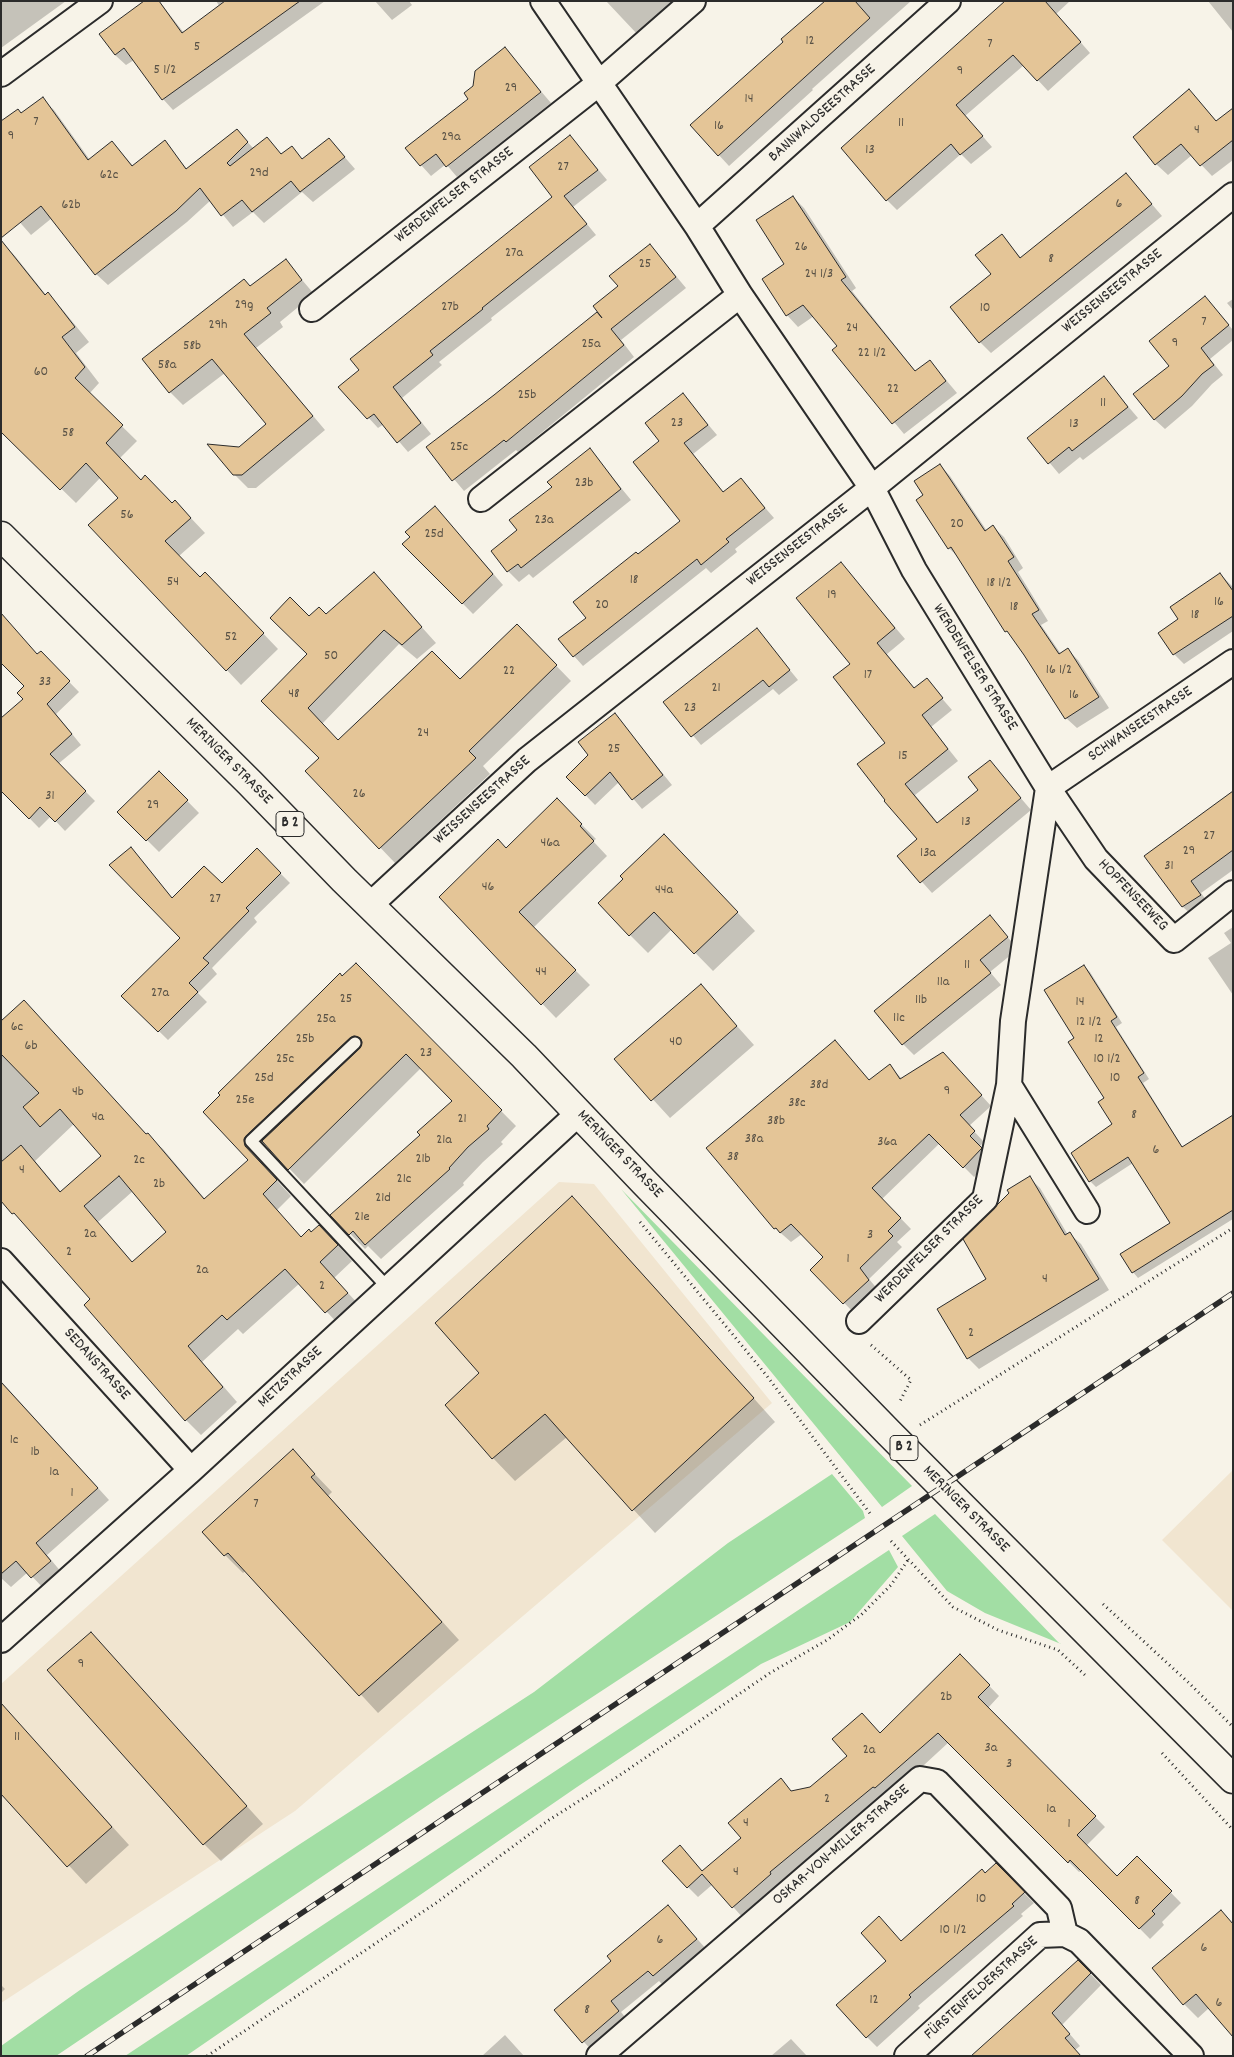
<!DOCTYPE html>
<meta charset="utf-8">
<style>
body{margin:0}
#map{position:relative;width:1234px;height:2057px;overflow:hidden;background:#f7f3e8;font-family:Dekko,sans-serif}
canvas{display:block}
.frame{position:absolute;inset:0;border:2px solid #2b2b2b;pointer-events:none}
</style>
<div id="map">
<canvas width="1234" height="2057"></canvas>
<div class="frame"></div>
</div>
<script>
const context = document.querySelector('canvas').getContext('2d');
context.lineJoin = 'round';
function fill(path, color) {
  context.fillStyle = color;
  context.fill(path, 'evenodd');
}
function poly(rows) {
  const path = new Path2D();
  for (const r of rows) {
    path.moveTo(r[0], r[1]);
    for (let i = 2; i < r.length; i += 2) path.lineTo(r[i], r[i + 1]);
  }
  return path;
}
function stroke(path, color, width, dash) {
  context.strokeStyle = color;
  context.lineWidth = width;
  context.lineCap = dash ? 'butt' : 'round';
  context.setLineDash(dash || []);
  context.stroke(path);
}
function write(font, color, halo, rows, align = 'center') {
  context.font = font + ' Dekko,sans-serif';
  context.lineWidth = 4.5;
  context.setLineDash([]);
  context.textBaseline = 'middle';
  context.strokeStyle = halo;
  context.fillStyle = color;
  for (const [text, x, y, turn = 0] of rows) {
    context.save();
    context.translate(x, y);
    context.rotate((+turn || 0) * Math.PI / 180);
    context.textAlign = isNaN(turn) ? turn : align;
    if (halo) context.strokeText(text, 0, 0);
    context.fillText(text, 0, 0);
    context.restore();
  }
}
const built = poly([
 [559,1182,594,1184,772,1403,295,1811,1,2003,1,1684],
 [1233,1470,1233,1611,1162,1540]
]);
const green = poly([
 [621,1189,912,1486,882,1507],
 [832,1474,863,1511,865,1518,440,1797,56,2056,1,2056,1,2046,80,1990,300,1844,534,1692,728,1543],
 [935,1514,1060,1644,1061,1644,985,1613,947,1591,902,1536],
 [889,1550,898,1567,850,1622,761,1664,577,1787,186,2056,125,2056]
]);
const shadow = poly([
 [1,1,66,1,1,48],
 [159,1,184,33,220,7,216,1,325,1,173,110,163,99,134,60,126,65,115,55,100,34],
 [375,1,409,1,412,5,392,20],
 [606,1,677,1,638,35],
 [827,1,911,1,812,89,813,90,729,166,691,125,785,42],
 [1007,1,1070,1,1056,14,1090,53,1048,91,1024,65,965,116,992,147,971,164,961,154,897,210,887,200],
 [1208,1,1233,1,1233,32],
 [505,49,551,103,457,177,446,164,431,176,421,165,470,99,475,86],
 [1189,90,1217,122,1233,109,1233,160,1212,176,1192,155,1168,175,1156,164],
 [42,99,54,110,90,160,112,142,134,167,164,142,188,170,237,131,254,149,267,139,282,155,291,148,303,160,329,139,355,169,313,202,302,192,264,223,253,212,233,227,211,200,187,222,108,285,96,274,52,218,31,235,1,201,21,114],
 [570,136,607,180,573,207,596,235,491,318,492,320,439,362,442,365,402,398,431,434,408,452,384,424,378,428,340,387,554,197],
 [1126,174,1162,216,991,353,980,342,1002,236,1022,259],
 [793,197,804,208,856,288,852,291,916,372,930,361,957,393,904,434,834,350,839,346,814,316,798,327,787,315,764,279,786,264],
 [1,242,15,256,46,295,48,294,62,309,89,342,76,353,99,383,89,394,137,441,120,458,141,481,189,516,205,533,179,556,200,578,220,588,278,649,241,685,90,525,119,498,101,477,76,503,1,430],
 [650,245,686,288,621,340,634,357,518,452,516,450,464,491,428,448,602,319,620,286],
 [286,261,314,294,280,322,283,327,256,348,325,430,256,488,248,488,234,474,239,448,268,425,225,373,183,405,170,392,251,287],
 [1205,298,1233,330,1233,340,1210,359,1223,375,1212,384,1192,406,1165,429,1154,419,1171,366],
 [1233,299,1233,310,1227,303],
 [1104,378,1138,418,1083,460,1080,457,1059,474,1029,438],
 [683,395,717,435,693,454,724,493,741,480,774,518,735,549,737,552,711,573,706,568,583,666,574,656,587,618,638,555,681,522,661,441],
 [590,450,631,500,533,578,529,574,519,582,508,571,518,530,553,487],
 [940,465,950,476,987,531,993,527,1004,537,1023,568,1018,572,1048,621,1041,625,1061,654,1068,650,1078,660,1109,708,1077,728,1066,718,959,558,949,548,925,495],
 [445,518,503,585,473,614,404,544],
 [841,564,905,639,887,654,915,689,926,680,952,710,931,727,958,761,915,795,938,823,980,790,990,762,1031,810,932,893,899,856,919,839,886,743,852,664],
 [374,574,436,643,417,659,399,644,322,724,339,741,460,680,517,625,571,681,483,766,490,774,395,863,307,771,321,758,278,716,309,654,309,618,326,615],
 [1220,574,1233,587,1233,631,1184,664,1174,654,1180,619],
 [757,630,798,680,779,695,773,689,701,745,665,702],
 [41,653,79,692,56,714,81,745,58,764,95,801,65,831,51,816,39,828,1,789,25,699,25,686,38,656],
 [615,715,672,785,642,809,619,782,595,805,568,777,590,755],
 [159,772,199,813,159,852,119,812],
 [1233,792,1233,870,1201,893,1211,907,1195,918,1183,907,1146,856],
 [557,800,596,839,593,841,607,856,533,928,590,985,556,1018,440,897,506,849],
 [131,848,173,899,222,885,257,850,290,883,254,918,257,922,212,968,217,974,198,993,207,1002,168,1040,123,996,181,938],
 [682,854,755,931,713,971,672,929,648,953,630,935],
 [990,917,1018,949,990,972,1001,985,914,1055,903,1044],
 [1233,927,1233,995,1208,958,1231,943,1224,933],
 [356,965,516,1126,501,1142,503,1144,483,1162,463,1183,464,1185,381,1259,368,1246,365,1249,332,1215,422,1135,454,1101,421,1068,304,1184,267,1145,261,1151,258,1155,260,1162,291,1196,277,1210,302,1238,311,1233,334,1241,352,1261,334,1278,362,1308,341,1327,300,1283,243,1334,238,1329,202,1362,237,1402,201,1435,186,1420,91,1299,1,1198,1,1022,24,1002,147,1135,163,1149,205,1199,250,1160,204,1112],
 [75,1123,103,1156,61,1192,35,1161],
 [133,1191,168,1232,133,1263,98,1222],
 [1084,966,1090,972,1122,1023,1116,1027,1149,1079,1143,1083,1183,1148,1233,1116,1233,1219,1138,1278,1133,1272,1171,1223,1133,1163,1096,1187,1090,1181,1073,1153,1113,1124,1106,1099,1076,1039],
 [701,986,754,1045,670,1118,616,1059],
 [835,1042,870,1081,890,1066,902,1079,953,1064,991,1106,969,1126,984,1142,979,1147,991,1159,974,1177,940,1143,882,1199,911,1229,897,1242,902,1247,869,1279,879,1291,855,1314,812,1270,825,1257,802,1234,791,1242,775,1228],
 [1030,1178,1040,1188,1068,1235,1070,1234,1081,1244,1109,1290,979,1369,968,1358,939,1309,988,1279],
 [572,1198,594,1220,775,1422,655,1533,567,1437,515,1481,493,1458,481,1373],
 [1,1381,109,1500,47,1555,62,1573,44,1589,28,1572,11,1587,1,1578],
 [310,1469,332,1492,328,1496,459,1640,378,1713,246,1570,243,1573,225,1555],
 [91,1634,263,1824,221,1861,204,1844],
 [970,1666,999,1696,988,1708,1105,1827,1086,1846,1117,1877,1137,1858,1181,1903,1162,1922,1164,1925,1150,1939,1082,1870,1079,1872,949,1742,911,1777,779,1883,781,1885,743,1918,713,1884,698,1897,688,1887,690,1857,703,1872,742,1838,781,1780,792,1792,811,1789],
 [8,1712,129,1845,86,1884,1,1792],
 [996,1865,1034,1903,1021,1914,1023,1916,918,2006,920,2008,877,2047,867,2037,888,1961,902,1942],
 [668,1906,707,1950,664,1986,659,1981,621,2012,629,2022,594,2053,556,2011,613,1961],
 [1221,1912,1233,1924,1233,2034,1209,2008,1198,2018,1184,2004],
 [1078,1961,1101,1985,1062,2025,1080,2046,1075,2050,973,2056],
 [1,1985,5,1989,1,1993],
 [505,2035,524,2056,482,2056],
 [791,2039,807,2056,771,2056]
]);
const building = poly([
 [144,1,159,1,182,33,225,1,300,1,162,100,124,48,115,55,99,34,144,1],
 [825,1,855,1,870,18,718,156,690,125,783,42,781,39,825,1],
 [1005,1,1045,1,1081,42,1037,81,1013,55,956,105,983,136,960,155,951,144,886,201,841,148,1005,1],
 [505,47,541,92,446,167,436,154,420,166,405,148,468,99,464,93,473,86,475,71,505,47],
 [1189,89,1216,121,1233,108,1233,140,1200,166,1181,144,1155,165,1133,137,1189,89],
 [43,97,88,160,112,141,132,166,165,140,186,169,237,129,248,142,227,163,230,166,267,137,281,154,292,146,302,159,329,138,345,157,300,192,291,181,252,212,242,200,221,216,200,188,176,211,95,275,41,206,1,238,1,121,18,109,21,113,43,97],
 [570,135,598,170,564,196,587,224,482,308,483,309,430,351,433,355,393,387,421,423,397,443,374,414,367,419,338,387,359,370,350,359,552,197,529,167,570,135],
 [1126,173,1152,204,979,343,950,307,991,274,975,255,1002,234,1020,258,1126,173],
 [793,196,846,277,841,280,915,371,930,360,946,381,892,424,832,350,837,346,803,305,786,316,762,279,784,264,756,220,793,196],
 [1,240,45,295,48,292,75,327,62,337,85,367,75,378,123,425,106,443,141,480,145,475,172,503,175,500,191,518,165,541,200,577,205,572,264,633,226,671,88,525,118,498,86,463,60,490,1,432,1,240],
 [650,244,676,277,611,329,624,345,506,442,504,440,452,481,426,447,494,395,597,312,602,318,593,306,618,286,609,276,650,244],
 [286,259,302,280,267,308,271,313,244,334,313,416,242,475,233,475,207,444,239,447,266,424,212,359,169,393,142,359,244,279,250,286,286,259],
 [1205,296,1229,325,1201,348,1214,365,1202,374,1182,396,1154,420,1133,394,1169,366,1149,341,1205,296],
 [1104,376,1128,407,1072,451,1069,447,1048,464,1027,438,1104,376],
 [683,393,708,425,684,443,723,492,741,478,765,508,726,539,729,542,701,565,697,559,573,657,558,639,586,618,573,602,636,552,638,554,680,521,633,462,659,441,645,423,683,393],
 [590,448,621,489,521,568,518,564,507,572,491,551,517,530,509,520,552,487,547,482,590,448],
 [940,464,985,531,993,525,1014,557,1008,561,1039,610,1032,614,1059,654,1068,648,1099,697,1065,719,1024,655,1007,631,1005,632,951,547,948,549,916,500,923,495,914,481,940,464],
 [435,506,493,574,462,604,402,544,410,537,405,532,435,506],
 [841,562,895,628,877,643,914,688,927,678,943,698,922,715,948,749,905,784,937,823,978,790,968,777,990,760,1021,798,920,883,897,856,917,839,884,801,885,800,857,764,885,743,833,677,850,664,796,598,841,562],
 [374,572,422,627,402,645,384,630,308,708,338,740,432,651,460,679,517,624,557,665,469,751,476,758,379,849,305,771,319,758,261,701,307,654,270,618,290,597,309,616,319,607,326,614,374,572],
 [1220,573,1233,591,1233,616,1173,655,1158,633,1178,619,1170,607,1220,573],
 [1,613,37,654,41,651,70,681,47,704,72,734,50,754,86,791,55,822,40,807,29,819,1,791,1,718,23,699,17,693,24,686,1,663,1,613],
 [757,628,790,670,769,687,763,680,691,737,663,702,757,628],
 [615,713,663,775,632,800,610,772,585,796,566,777,588,755,578,742,615,713],
 [159,771,188,800,146,841,117,812,159,771],
 [1233,791,1233,850,1191,881,1201,895,1182,907,1144,856,1233,791],
 [557,798,582,824,580,826,594,841,519,912,576,970,541,1005,439,897,498,839,506,848,557,798],
 [664,834,738,912,694,954,654,912,629,936,598,903,623,879,620,876,664,834],
 [131,847,172,898,204,866,222,883,257,848,281,873,246,908,249,911,203,958,209,963,189,983,198,992,158,1032,121,996,180,938,109,865,131,847],
 [990,915,1008,937,980,960,991,973,902,1045,874,1011,990,915],
 [356,963,502,1110,487,1126,489,1129,468,1147,449,1168,450,1169,365,1245,353,1231,349,1235,330,1215,420,1135,417,1132,452,1101,406,1054,288,1170,262,1141,360,1048,362,1042,360,1038,354,1036,350,1038,246,1136,244,1139,245,1146,277,1180,263,1194,301,1237,309,1229,311,1232,319,1225,338,1245,320,1262,348,1293,325,1313,285,1269,227,1320,222,1315,188,1346,223,1387,185,1421,84,1305,90,1299,14,1213,12,1214,1,1201,1,1162,21,1145,60,1192,101,1156,60,1109,40,1127,23,1107,39,1093,1,1054,1,1021,24,1000,146,1134,148,1133,204,1199,248,1160,203,1112,220,1095,218,1093,320,993,340,973,342,976,356,963],
 [119,1176,166,1232,132,1262,84,1206,119,1176],
 [1084,965,1117,1017,1111,1021,1144,1073,1138,1077,1182,1147,1233,1115,1233,1210,1132,1273,1120,1254,1170,1223,1128,1157,1089,1182,1071,1153,1112,1124,1098,1102,1104,1098,1068,1042,1074,1038,1044,990,1084,965],
 [701,984,737,1026,651,1101,614,1059,701,984],
 [835,1040,869,1080,890,1064,900,1079,943,1052,982,1095,960,1115,975,1131,970,1136,982,1148,963,1168,929,1134,872,1188,901,1218,888,1231,893,1236,860,1268,869,1280,843,1304,810,1270,823,1257,791,1224,780,1233,776,1228,774,1229,706,1148,835,1040],
 [1030,1176,1065,1235,1070,1232,1099,1279,967,1359,937,1309,986,1279,963,1239,1009,1193,1007,1190,1030,1176],
 [572,1196,754,1398,632,1511,545,1414,492,1459,445,1405,479,1373,435,1323,572,1196],
 [1,1382,98,1488,36,1543,51,1561,31,1578,16,1561,1,1574,1,1382],
 [293,1449,315,1474,311,1477,442,1622,359,1696,228,1553,224,1556,202,1532,293,1449],
 [91,1632,247,1806,203,1845,47,1670,91,1632],
 [960,1654,990,1685,978,1697,1096,1816,1077,1835,1117,1876,1137,1856,1172,1891,1152,1911,1155,1914,1139,1929,1070,1860,1068,1863,938,1733,875,1788,873,1787,770,1872,771,1874,732,1908,702,1874,687,1888,662,1861,680,1845,702,1871,741,1838,728,1823,748,1806,781,1778,791,1791,810,1787,847,1756,832,1739,862,1713,880,1733,960,1654],
 [1,1703,112,1827,67,1867,1,1794,1,1703],
 [996,1863,1025,1892,1012,1904,1014,1906,909,1995,911,1997,866,2038,836,2005,886,1961,861,1933,879,1916,901,1941,982,1869,985,1873,996,1863],
 [668,1905,697,1939,653,1976,648,1971,611,2001,619,2011,582,2043,554,2010,611,1961,607,1956,668,1905],
 [1221,1910,1233,1924,1233,2037,1196,1994,1183,2005,1152,1968,1221,1910],
 [1078,1960,1091,1973,1052,2013,1070,2034,1065,2038,1081,2056,971,2056,1078,1960]
]);
const path = poly([
 [640,1222,767,1376,872,1516],
 [871,1345,911,1380,899,1403],
 [920,1425,1233,1228],
 [891,1541,953,1607,998,1630,1058,1650,1086,1676],
 [1103,1604,1189,1683,1233,1727],
 [1162,1753,1233,1830],
 [207,2056,436,1903,549,1820,620,1775,770,1673,827,1640,861,1615,891,1585,908,1560]
]);
const lane = poly([
 [355,1043,251,1141,389,1289]
]);
const street = poly([
 [543,1,697,226,740,295,872,488,914,570,1048,788,1096,859,1174,940,1233,893],
 [1,74,100,1],
 [697,226,948,1],
 [312,309,598,84,693,1],
 [481,499,740,295],
 [1048,788,1233,662],
 [370,905,527,760,872,488,1233,195],
 [1009,1085,1087,1211],
 [1,1261,191,1470],
 [859,1321,985,1199,1009,1085,1013,1021,1048,788],
 [1,1640,191,1470,579,1113],
 [599,2056,920,1779,937,1782,1059,1908,1065,1934],
 [907,2056,1040,1935,1065,1934,1079,1941,1191,2056]
]);
const primary = poly([
 [1,536,250,783,344,880,524,1056,644,1182,889,1433,1233,1779]
]);
const rail = poly([
 [87,2056,1233,1293]
]);
const numberNames = [
 ["12",810,42],
 ["7",990,45],
 ["5",197,48],
 ["5 1/2",165,71],
 ["9",960,72],
 ["29",511,89],
 ["14",749,100],
 ["7",36,123],
 ["11",901,124],
 ["16",719,127],
 ["4",1197,131],
 ["9",11,137],
 ["29a",451,138],
 ["13",870,151],
 ["27",563,168],
 ["29d",259,174],
 ["62c",109,176],
 ["6",1119,205],
 ["62b",71,206],
 ["26",801,248],
 ["27a",514,254],
 ["8",1051,260],
 ["25",645,265],
 ["24 1/3",819,275],
 ["29g",244,306],
 ["27b",450,308],
 ["10",985,309],
 ["7",1204,323],
 ["29h",218,326],
 ["24",852,329],
 ["9",1175,344],
 ["25a",591,345],
 ["58b",192,347],
 ["22 1/2",872,354],
 ["58a",167,366],
 ["60",41,373],
 ["22",893,390],
 ["25b",527,396],
 ["11",1103,404],
 ["23",677,424],
 ["13",1074,425],
 ["58",68,434],
 ["25c",459,448],
 ["23b",584,484],
 ["56",127,516],
 ["23a",544,521],
 ["20",957,525],
 ["25d",434,535],
 ["18",634,581],
 ["54",173,583],
 ["18 1/2",999,584],
 ["19",832,596],
 ["16",1219,603],
 ["20",602,606],
 ["18",1014,608],
 ["18",1195,616],
 ["52",231,638],
 ["50",331,657],
 ["16 1/2",1059,671],
 ["22",509,672],
 ["17",868,676],
 ["33",45,683],
 ["21",716,689],
 ["48",294,695],
 ["16",1074,696],
 ["23",690,709],
 ["24",423,734],
 ["25",614,750],
 ["15",903,757],
 ["26",359,795],
 ["31",50,797],
 ["29",153,806],
 ["13",966,823],
 ["27",1209,837],
 ["46a",550,844],
 ["29",1189,852],
 ["13a",928,854],
 ["31",1169,867],
 ["46",488,888],
 ["44a",664,891],
 ["27",215,900],
 ["11",967,966],
 ["44",541,973],
 ["11a",943,983],
 ["27a",160,994],
 ["25",346,1000],
 ["11b",921,1001],
 ["14",1080,1003],
 ["11c",899,1019],
 ["25a",326,1020],
 ["12 1/2",1089,1023],
 ["6c",17,1028],
 ["25b",305,1040],
 ["12",1099,1040],
 ["40",676,1043],
 ["6b",31,1047],
 ["23",426,1054],
 ["25c",285,1060],
 ["10 1/2",1107,1060],
 ["25d",264,1079],
 ["10",1115,1079],
 ["38d",819,1086],
 ["9",947,1092],
 ["4b",78,1093],
 ["25e",245,1101],
 ["38c",797,1104],
 ["8",1134,1116],
 ["4a",98,1118],
 ["21",462,1120],
 ["38b",776,1122],
 ["38a",754,1140],
 ["21a",444,1141],
 ["36a",887,1143],
 ["6",1156,1151],
 ["38",733,1158],
 ["21b",423,1160],
 ["2c",139,1161],
 ["4",22,1171],
 ["21c",404,1180],
 ["2b",159,1185],
 ["21d",383,1199],
 ["21e",362,1218],
 ["2a",90,1235],
 ["3",870,1236],
 ["2",69,1253],
 ["1",848,1260],
 ["2a",202,1271],
 ["4",1045,1280],
 ["2",322,1287],
 ["2",971,1334],
 ["1c",14,1441],
 ["1b",35,1453],
 ["1a",54,1473],
 ["1",72,1494],
 ["7",256,1505],
 ["9",81,1665],
 ["2b",946,1698],
 ["11",17,1738],
 ["3a",991,1749],
 ["2a",869,1751],
 ["3",1009,1765],
 ["2",827,1800],
 ["1a",1051,1810],
 ["4",746,1824],
 ["1",1069,1825],
 ["4",736,1873],
 ["10",981,1900],
 ["8",1137,1902],
 ["10 1/2",953,1931],
 ["6",660,1941],
 ["6",1204,1949],
 ["12",874,2001],
 ["6",1219,2004],
 ["8",587,2011]
];
const shields = [
 [290,824,28],
 [904,1448,28]
];
const shieldNames = [
 ["B 2",290,824],
 ["B 2",904,1448]
];
const streetNames = [
 ["BANNWALDSEESTRASSE",823,114,-42],
 ["WERDENFELSER STRASSE",455,196,-38],
 ["WEISSENSEESTRASSE",1113,292,-39],
 ["WEISSENSEESTRASSE",798,546,-38],
 ["WERDENFELSER STRASSE",974,668,58],
 ["SCHWANSEESTRASSE",1141,725,-34],
 ["MERINGER STRASSE",228,762,45],
 ["WEISSENSEESTRASSE",483,801,-42],
 ["HOPFENSEEWEG",1132,896,46],
 ["MERINGER STRASSE",619,1155,46],
 ["WERDENFELSER STRASSE",930,1250,-45],
 ["SEDANSTRASSE",96,1365,48],
 ["METZSTRASSE",291,1378,-43],
 ["MERINGER STRASSE",965,1510,45],
 ["OSKAR-VON-MILLER-STRASSE",842,1846,-41],
 ["FÜRSTENFELDERSTRASSE",982,1989,-42]
];
fill(built, '#f1e5d0');
fill(green, '#a2dea4');
fill(shadow, '#0003');
fill(building, '#e4c597');
stroke(building, '#2b2b2b', 1);
stroke(lane, '#2b2b2b', 15);
stroke(street, '#2b2b2b', 28);
stroke(primary, '#2b2b2b', 31);
stroke(path, '#2b2b2b', 3, [1, 4]);
stroke(lane, '#f7f3e8', 11);
stroke(street, '#f7f3e8', 24);
stroke(primary, '#f7f3e8', 28);
stroke(rail, '#2b2b2b', 5.5);
stroke(rail, '#f7f3e8', 4, [11]);
write('14px', '#595246', null, numberNames);
for (const [x, y, w] of shields) {
  const box = new Path2D();
  box.roundRect(x - w / 2, y - 12.5, w, 25, 4);
  context.fillStyle = '#f7f3e8';
  context.fill(box);
  stroke(box, '#2b2b2b', 1);
}
write('bold 15px', '#2b2b2b', null, shieldNames);
write('16px', '#2b2b2b', '#f7f3e8', streetNames);
</script>
